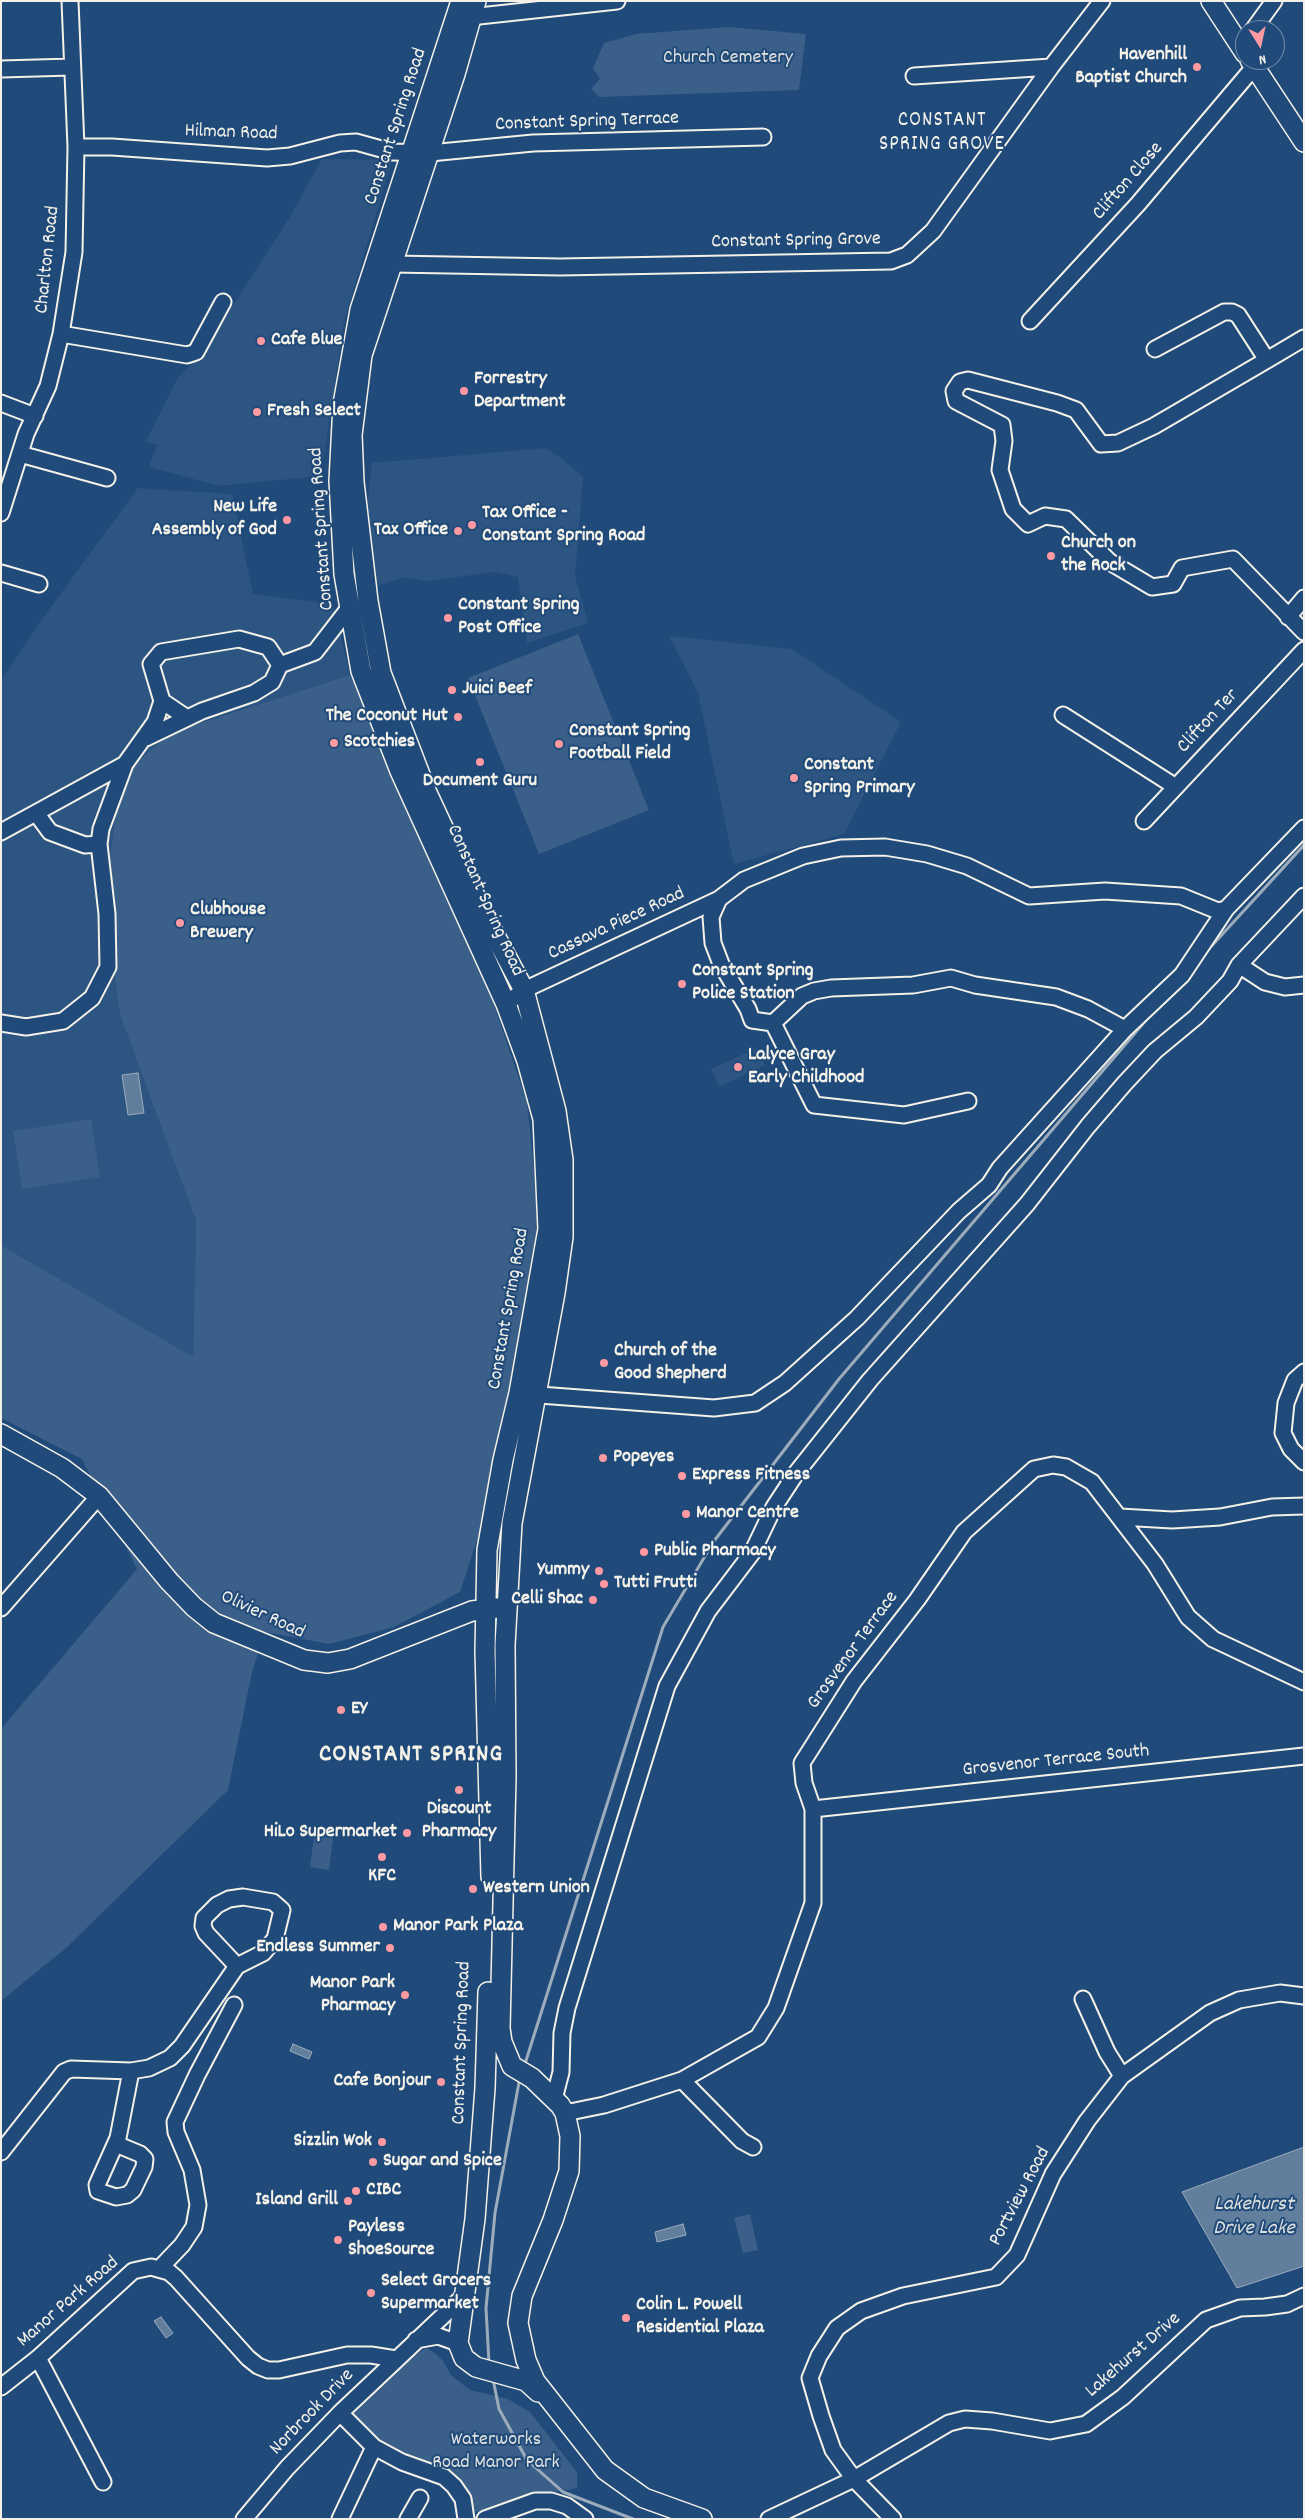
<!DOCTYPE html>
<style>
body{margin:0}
#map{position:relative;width:1305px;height:2520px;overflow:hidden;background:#1f4a7a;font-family:Dekko,sans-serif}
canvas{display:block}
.frame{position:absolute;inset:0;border:2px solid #f4f1e8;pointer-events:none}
.north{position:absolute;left:1235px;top:20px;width:50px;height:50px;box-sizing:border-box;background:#1f4a7a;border:1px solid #748da6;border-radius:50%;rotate:170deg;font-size:14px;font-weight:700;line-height:20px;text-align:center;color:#f4f1e8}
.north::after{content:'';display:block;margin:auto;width:18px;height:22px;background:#ff9aa2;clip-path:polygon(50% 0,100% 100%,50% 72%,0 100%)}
</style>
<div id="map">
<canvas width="1305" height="2520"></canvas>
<div class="frame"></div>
<div class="north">N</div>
</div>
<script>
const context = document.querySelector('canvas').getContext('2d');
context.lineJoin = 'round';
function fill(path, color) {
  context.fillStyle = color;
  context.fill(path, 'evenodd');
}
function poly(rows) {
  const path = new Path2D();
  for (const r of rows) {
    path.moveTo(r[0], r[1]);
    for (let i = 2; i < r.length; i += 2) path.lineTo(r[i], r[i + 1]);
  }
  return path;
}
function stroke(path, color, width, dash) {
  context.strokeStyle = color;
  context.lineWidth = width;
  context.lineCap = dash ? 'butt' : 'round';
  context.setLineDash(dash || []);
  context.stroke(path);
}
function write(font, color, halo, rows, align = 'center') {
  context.font = font + ' Dekko,sans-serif';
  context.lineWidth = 4;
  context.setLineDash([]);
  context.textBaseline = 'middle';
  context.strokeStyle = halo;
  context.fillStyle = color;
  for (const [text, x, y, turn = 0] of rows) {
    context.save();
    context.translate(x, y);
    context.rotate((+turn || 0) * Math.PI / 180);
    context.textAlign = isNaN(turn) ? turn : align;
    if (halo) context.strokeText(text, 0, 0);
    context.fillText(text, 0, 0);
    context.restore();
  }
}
const built = poly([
 [322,159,392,160,344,322,321,476,219,486,149,467,157,445,146,441,178,377,200,356,290,217],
 [546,448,561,458,583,477,575,576,588,623,527,643,518,577,496,572,425,581,405,577,365,589,359,577,372,463],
 [138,488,232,494,253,594,333,604,350,675,170,733,120,1015,196,1221,193,1358,1,1245,1,681,40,622],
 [669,636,792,649,901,722,844,834,734,864,698,693],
 [757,1048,765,1065,719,1087,711,1069]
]);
const green = poly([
 [728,27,806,34,799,90,599,97,591,89,600,79,593,68,604,43,636,34],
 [578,634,649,810,539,854,468,678],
 [350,675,431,837,460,905,527,1102,539,1216,513,1367,503,1460,460,1592,394,1627,329,1644,265,1632,252,1672,228,1790,66,1948,1,2001,1,1729,137,1569,82,1459,1,1418,1,1245,193,1357,196,1221,120,1015,105,896,121,777,170,733],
 [91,1119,100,1177,22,1189,13,1131],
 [315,1828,334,1831,329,1870,310,1867],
 [750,2214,758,2250,743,2253,734,2218],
 [426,2348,435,2353,443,2361,451,2375,470,2390,508,2399,530,2412,577,2472,577,2488,514,2501,484,2512,467,2511,448,2470,410,2458,380,2443,354,2414,394,2369]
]);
const water = poly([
 [138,1073,144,1113,128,1115,122,1075,138,1073],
 [293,2044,312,2052,309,2059,290,2051,293,2044],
 [1304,2147,1304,2266,1237,2288,1182,2192,1304,2147],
 [683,2224,686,2235,657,2242,655,2232,683,2224],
 [161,2317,173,2333,166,2338,154,2321,161,2317]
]);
const stream = poly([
 [1207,951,1304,845],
 [524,2067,663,1627,714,1541,839,1379,1153,1012],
 [489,2363,486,2308,495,2213,520,2077],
 [493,2379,499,2409,527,2460,563,2492,633,2519]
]);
const minor = poly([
 [470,17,617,1],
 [1253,30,1274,1],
 [1,69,72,67],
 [914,76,1051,67],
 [76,147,112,147,267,158,290,156,340,143,356,142,392,152,430,153,533,143,763,137],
 [393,264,560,267,891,261,907,255,933,231,1051,67,1102,1],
 [1030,321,1138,204,1254,67],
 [61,334,187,355,196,352,223,302],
 [1155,349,1224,312,1232,312,1238,315,1267,360,1304,338],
 [1267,360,1154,426,1118,443,1101,444,1076,410,1057,403,968,380,960,382,954,391,956,401,1002,425,1004,441,1000,470,1013,509,1028,524,1045,516,1066,519,1110,562,1152,587,1173,584,1182,568,1233,559,1304,632],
 [1,403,35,416],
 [20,454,107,478],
 [1,513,26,434,48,386,61,334,74,252,76,147,70,1],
 [1,573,39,584],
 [1288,617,1304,598],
 [1063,715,1176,787],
 [187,718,162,701,151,664,161,652,239,639,268,647,280,665],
 [146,738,202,711,254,693,272,682,280,665,315,652,349,608],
 [36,813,50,832,85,845,99,844],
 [1144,821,1304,650],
 [1,832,125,764],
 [1239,965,1265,982,1285,987,1304,985],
 [506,1004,524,990,719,899],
 [1,1023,26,1027,63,1021,92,998,108,967,107,914,99,844,101,829,125,764,155,722,162,701],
 [773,1023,802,996,814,991,831,988,913,985,951,978,975,985,1056,997,1088,1009,1125,1029],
 [968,1101,904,1115,814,1105,773,1023,752,1020,748,1009,721,964,713,943,711,917,719,899,744,880,803,856,841,848,885,847,927,854,967,866,1029,896,1105,891,1181,896,1218,911,1226,909],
 [1304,1372,1295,1380,1286,1403,1283,1433,1291,1449,1304,1462],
 [526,1394,714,1408,755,1403,785,1383,857,1318,959,1211,989,1185,1000,1168,1125,1029,1182,975,1226,909,1304,828],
 [1120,1517,1172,1520,1220,1517,1272,1507,1304,1506],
 [1,1608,99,1496],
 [813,1809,1304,1756],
 [243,1897,273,1902,282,1910,275,1939,263,1953,237,1966,206,1933,203,1926,204,1918,217,1905,229,1899,243,1897],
 [1083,1999,1107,2052,1122,2076],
 [682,2080,742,2141,753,2147],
 [554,2099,561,2072,562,2033,567,2008,667,1686,708,1611,752,1553,774,1507,797,1472,870,1380,1027,1204,1088,1126,1125,1083,1155,1051,1196,1017,1230,981,1239,965,1304,896],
 [565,2113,604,2105,682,2080,758,2037,776,2008,813,1903,813,1809,804,1783,802,1763,854,1681,917,1600,964,1532,1034,1469,1053,1465,1066,1467,1092,1482,1155,1564,1188,1617,1213,1639,1304,1682],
 [116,2144,140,2154,145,2159,144,2167,133,2190,127,2195,116,2197,98,2191,97,2185,118,2138,131,2071],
 [1,2152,64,2072,71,2069,131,2071,149,2068,170,2058,182,2046,237,1966],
 [160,2268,182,2245,194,2227,198,2205,192,2170,176,2132,175,2122,197,2075,234,2005],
 [416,2340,438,2336,458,2343],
 [38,2358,103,2482],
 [1,2387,38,2358,133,2271,151,2267,169,2272,176,2278,248,2358,258,2366,268,2370,279,2370,347,2355,371,2355,396,2359],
 [340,2413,374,2447,402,2462,444,2477,454,2486,463,2499,466,2519],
 [244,2519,287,2468,340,2413,465,2295],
 [340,2519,374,2447],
 [408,2519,420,2498],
 [485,2519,535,2501,551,2501,567,2506,585,2519],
 [769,2519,854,2479,949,2423,965,2419,992,2421,1050,2431,1086,2424,1123,2397,1206,2320,1240,2308,1265,2307,1287,2304,1304,2296],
 [893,2519,854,2479,833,2450,821,2416,810,2378,819,2356,837,2328,861,2311,903,2296,996,2277,1017,2255,1053,2174,1087,2121,1122,2076,1210,2013,1239,2000,1280,1993,1304,1996]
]);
const major = poly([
 [461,1,360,310,343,404,339,481,344,574,361,671,400,771,506,1004,527,1061,543,1119,548,1229,519,1393,503,1460,487,1550,485,1651,491,1877],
 [476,1,455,74,362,355,352,435,354,482,368,601,381,673,427,793,483,913,524,990,556,1111,563,1160,563,1237,555,1293,512,1523,505,1645,506,1777,500,2028,502,2042,512,2066,532,2078,560,2105,565,2113,570,2136,569,2171,553,2220,522,2296,518,2323,526,2360,535,2381,605,2470,644,2498,702,2519],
 [1211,1,1245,53],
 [1250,60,1304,142],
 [1,1434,62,1468,99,1496,169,1581,194,1607,214,1623,304,1660,328,1663,350,1659,472,1611,497,1608],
 [488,1992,485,2088,475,2219,458,2343,464,2358,476,2367,526,2381,538,2392]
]);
const markers = [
 [1197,67,5,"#ff9aa2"],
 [261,341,5,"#ff9aa2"],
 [464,391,5,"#ff9aa2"],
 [257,412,5,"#ff9aa2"],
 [287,520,5,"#ff9aa2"],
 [472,525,5,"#ff9aa2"],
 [458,531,5,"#ff9aa2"],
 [1051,556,5,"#ff9aa2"],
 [448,618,5,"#ff9aa2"],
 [452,690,5,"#ff9aa2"],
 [458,717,5,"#ff9aa2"],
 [334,743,5,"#ff9aa2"],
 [559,744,5,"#ff9aa2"],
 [480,762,5,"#ff9aa2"],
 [794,778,5,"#ff9aa2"],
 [180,923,5,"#ff9aa2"],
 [682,984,5,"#ff9aa2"],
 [738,1067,5,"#ff9aa2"],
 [604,1363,5,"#ff9aa2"],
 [603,1458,5,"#ff9aa2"],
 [682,1476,5,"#ff9aa2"],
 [686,1514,5,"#ff9aa2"],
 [644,1552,5,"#ff9aa2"],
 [599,1571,5,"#ff9aa2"],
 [604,1584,5,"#ff9aa2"],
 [593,1600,5,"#ff9aa2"],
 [341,1710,5,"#ff9aa2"],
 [459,1790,5,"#ff9aa2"],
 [407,1833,5,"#ff9aa2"],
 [382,1857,5,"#ff9aa2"],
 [473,1889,5,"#ff9aa2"],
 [383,1927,5,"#ff9aa2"],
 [390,1948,5,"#ff9aa2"],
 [405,1995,5,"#ff9aa2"],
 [441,2082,5,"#ff9aa2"],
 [382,2142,5,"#ff9aa2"],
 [373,2162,5,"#ff9aa2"],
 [356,2191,5,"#ff9aa2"],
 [348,2201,5,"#ff9aa2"],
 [338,2240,5,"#ff9aa2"],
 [371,2293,5,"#ff9aa2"],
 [626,2318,5,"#ff9aa2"]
];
const poiNames = [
 ["Havenhill",1187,56,"right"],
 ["Baptist Church",1187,79,"right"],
 ["Cafe Blue",271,341],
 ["Forrestry",474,380],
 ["Department",474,403],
 ["Fresh Select",267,412],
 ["New Life",277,508,"right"],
 ["Assembly of God",277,531,"right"],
 ["Tax Office -",482,514],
 ["Constant Spring Road",482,537],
 ["Tax Office",448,531,"right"],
 ["Church on",1061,544],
 ["the Rock",1061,567],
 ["Constant Spring",458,606],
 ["Post Office",458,629],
 ["Juici Beef",462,690],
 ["The Coconut Hut",448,717,"right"],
 ["Constant Spring",569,732],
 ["Football Field",569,755],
 ["Scotchies",344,743],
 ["Constant",804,766],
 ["Spring Primary",804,789],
 ["Document Guru",480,782,"center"],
 ["Clubhouse",190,911],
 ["Brewery",190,934],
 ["Constant Spring",692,972],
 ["Police Station",692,995],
 ["Lalyce Gray",748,1056],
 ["Early Childhood",748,1079],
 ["Church of the",614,1352],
 ["Good Shepherd",614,1375],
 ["Popeyes",613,1458],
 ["Express Fitness",692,1476],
 ["Manor Centre",696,1514],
 ["Public Pharmacy",654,1552],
 ["Yummy",589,1571,"right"],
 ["Tutti Frutti",614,1584],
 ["Celli Shac",583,1600,"right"],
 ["EY",351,1710],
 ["Discount",459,1810,"center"],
 ["Pharmacy",459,1833,"center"],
 ["HiLo Supermarket",397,1833,"right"],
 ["KFC",382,1877,"center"],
 ["Western Union",483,1889],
 ["Manor Park Plaza",393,1927],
 ["Endless Summer",380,1948,"right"],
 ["Manor Park",395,1984,"right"],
 ["Pharmacy",395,2007,"right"],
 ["Cafe Bonjour",431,2082,"right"],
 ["Sizzlin Wok",372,2142,"right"],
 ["Sugar and Spice",383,2162],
 ["CIBC",366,2191],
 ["Island Grill",338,2201,"right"],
 ["Payless",348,2228],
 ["ShoeSource",348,2251],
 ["Select Grocers",381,2282],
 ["Supermarket",381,2305],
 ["Colin L. Powell",636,2306],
 ["Residential Plaza",636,2329]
];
const parkNames = [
 ["Church Cemetery",728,59],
 ["Waterworks",496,2441],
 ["Road Manor Park",496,2464]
];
const streetNames = [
 ["Constant Spring Terrace",587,123,-2],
 ["Constant Spring Road",397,127,-72],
 ["Hilman Road",231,134,2],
 ["Clifton Close",1129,182,-49],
 ["Constant Spring Grove",796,242,-1],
 ["Charlton Road",49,260,-84],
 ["Constant Spring Road",323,529,-94],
 ["Clifton Ter",1209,722,-47],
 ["Constant Spring Road",484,901,66],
 ["Cassava Piece Road",617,925,-25],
 ["Constant Spring Road",510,1309,-80],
 ["Olivier Road",262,1616,25],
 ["Grosvenor Terrace",854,1651,-54],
 ["Grosvenor Terrace South",1056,1762,-6],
 ["Constant Spring Road",463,2043,-88],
 ["Portview Road",1021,2197,-62],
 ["Manor Park Road",69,2303,-41],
 ["Lakehurst Drive",1134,2356,-41],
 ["Norbrook Drive",313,2413,-46]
];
const neighbourhoodNames = [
 ["CONSTANT",942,122],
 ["SPRING GROVE",942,146]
];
const waterNames = [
 ["Lakehurst",1254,2206],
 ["Drive Lake",1254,2230]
];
const districtNames = [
 ["CONSTANT SPRING",411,1757]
];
fill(built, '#2d5581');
fill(green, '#3a5f88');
fill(water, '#627e9d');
stroke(water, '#9cacbb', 1);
stroke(stream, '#9cacbb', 3);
stroke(minor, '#f4f1e8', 19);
stroke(major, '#f4f1e8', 22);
stroke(minor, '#1f4a7a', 15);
stroke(major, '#1f4a7a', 19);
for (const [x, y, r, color] of markers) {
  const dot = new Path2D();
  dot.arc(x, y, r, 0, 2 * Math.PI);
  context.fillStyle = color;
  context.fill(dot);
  stroke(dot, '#1f4a7a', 2);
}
write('bold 20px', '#f4f1e8', '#1f4a7a', poiNames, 'left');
write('20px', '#e1e2de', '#1f4a7a', parkNames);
write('20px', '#f4f1e8', '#1f4a7a', streetNames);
context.letterSpacing = '1px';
write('21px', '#f4f1e8', '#1f4a7a', neighbourhoodNames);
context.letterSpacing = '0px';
write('italic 21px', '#dee0dd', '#1f4a7a', waterNames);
context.letterSpacing = '1px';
write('bold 25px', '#f4f1e8', '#1f4a7a', districtNames);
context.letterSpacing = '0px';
</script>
